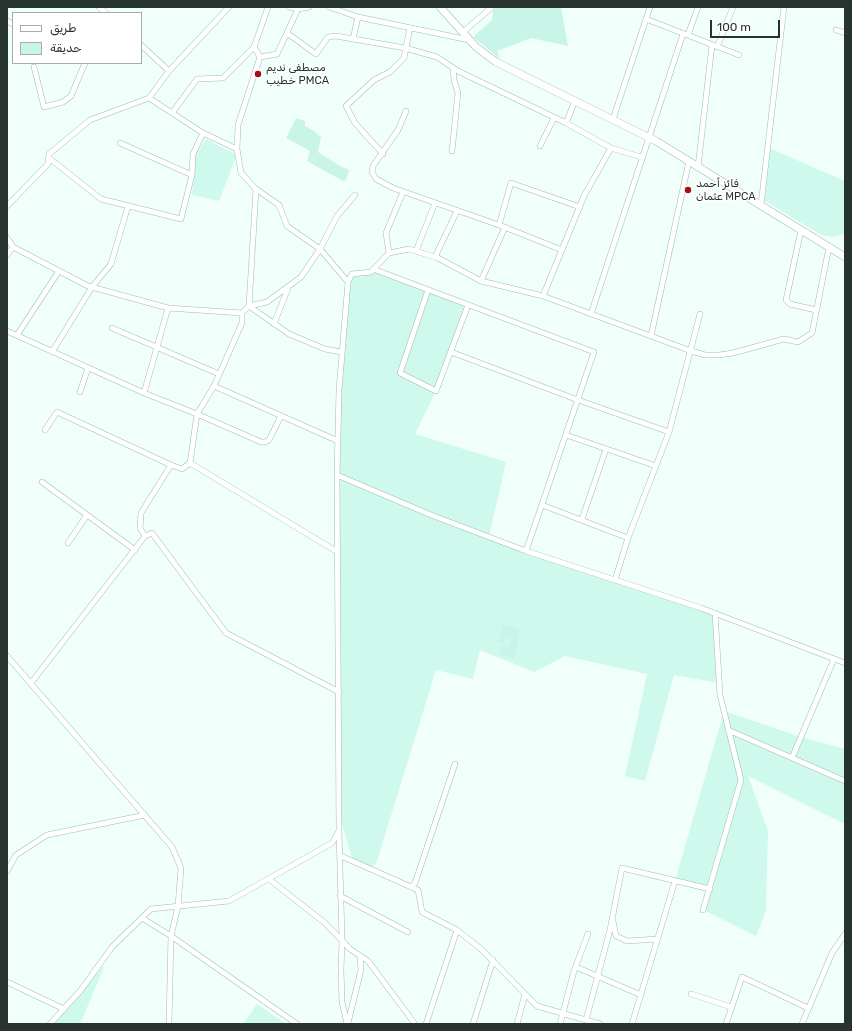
<!DOCTYPE html>
<meta charset="utf-8">
<style>
body{margin:0}
#map{position:relative;width:852px;height:1031px;overflow:hidden;background:#f1fffa;font-family:Rubik,"Noto Naskh Arabic",sans-serif}
canvas{display:block}
.frame{position:absolute;inset:0;border:8px solid #26332f;pointer-events:none}
.legend{position:absolute;left:12px;top:12px;width:130px;height:52px;box-sizing:border-box;background:#fff;border:1px solid #a8adac;margin:0;padding:5px 7px;list-style:none;font-size:12px;color:#26332f}
.legend li{display:flex;align-items:center;gap:8px;height:20px}
.legend b{width:20px;border:1px solid #a8adac}
.scale{position:absolute;left:710px;top:20px;width:70px;height:18px;box-sizing:border-box;border:2px solid #26332f;border-top:0;padding-left:5px;font-size:12px;line-height:14px;white-space:nowrap;color:#26332f;-webkit-text-stroke:3px #fff;paint-order:stroke}
</style>
<div id="map">
<canvas width="852" height="1031"></canvas>
<div class="frame"></div>
<ul class="legend">
<li><b style="height:5px;background:#fff"></b>طريق</li>
<li><b style="height:11px;background:#c8f5e7"></b>حديقة</li>
</ul>
<div class="scale">100 m</div>
</div>
<script>
const context = document.querySelector('canvas').getContext('2d');
context.lineJoin = 'round';
function fill(path, color) {
  context.fillStyle = color;
  context.fill(path, 'evenodd');
}
function poly(rows) {
  const path = new Path2D();
  for (const r of rows) {
    path.moveTo(r[0], r[1]);
    for (let i = 2; i < r.length; i += 2) path.lineTo(r[i], r[i + 1]);
  }
  return path;
}
function stroke(path, color, width, dash) {
  context.strokeStyle = color;
  context.lineWidth = width;
  context.lineCap = dash ? 'butt' : 'round';
  context.setLineDash(dash || []);
  context.stroke(path);
}
function write(font, color, halo, rows, align = 'center') {
  context.font = font + ' Rubik,"Noto Naskh Arabic",sans-serif';
  context.lineWidth = 3;
  context.setLineDash([]);
  context.textBaseline = 'middle';
  context.strokeStyle = halo;
  context.fillStyle = color;
  for (const [text, x, y, turn = 0] of rows) {
    context.save();
    context.translate(x, y);
    context.rotate((+turn || 0) * Math.PI / 180);
    context.textAlign = isNaN(turn) ? turn : align;
    if (halo) context.strokeText(text, 0, 0);
    context.fillText(text, 0, 0);
    context.restore();
  }
}
const built = poly([
 [206,139,235,154,236,157,219,201,192,195,196,154],
 [769,148,845,181,845,234,832,237,821,235,765,201],
 [373,269,468,305,436,391,415,434,506,462,489,537,715,613,719,683,674,675,645,781,625,776,647,674,565,656,534,672,480,650,473,679,436,670,377,861,372,869,353,861,339,815,339,390,350,279],
 [724,711,801,737,845,749,845,824,748,776,768,831,766,911,756,936,703,910,709,889,675,881],
 [105,965,80,1024,49,1024],
 [257,1004,286,1024,243,1024]
]);
const green = poly([
 [497,7,561,7,568,46,531,38,497,51,500,59,473,37,492,20,493,11],
 [296,118,305,121,305,126,314,131,321,137,318,152,340,166,349,170,346,180,343,181,307,161,310,151,286,138],
 [503,624,520,630,514,659,499,654,502,645,509,648,511,639,506,637,504,644,498,641]
]);
const street = poly([
 [99,7,106,13],
 [289,7,298,9,309,7],
 [329,7,358,17,469,40],
 [646,19,739,55],
 [7,21,13,24],
 [836,30,845,33],
 [463,32,492,7],
 [287,33,316,54,328,37,336,36,405,48,437,57,458,71,566,123,611,148,641,157],
 [688,35,698,7],
 [353,39,358,17],
 [141,45,169,71],
 [717,47,733,7],
 [260,57,277,54,298,9],
 [34,67,44,107,63,102,71,96,85,63],
 [406,111,398,130,373,166,372,172,376,179,393,188,499,225,562,250],
 [172,113,197,79,223,78,254,47],
 [613,119,650,7],
 [566,123,575,101],
 [120,143,192,175],
 [540,146,554,118],
 [237,149,238,125,260,57,254,47,268,7],
 [452,151,458,93,454,80,453,68],
 [383,154,355,123,346,106,374,80,390,72,404,58,410,28],
 [49,158,101,199,181,219,192,175,193,154,203,133],
 [698,167,712,45],
 [256,189,249,306,289,334,325,349,341,352],
 [761,205,784,7],
 [7,206,48,164,49,154,90,120,149,98,169,71,229,7],
 [499,225,511,183,580,207],
 [801,230,786,300,790,304,816,310],
 [7,238,13,247,88,286,168,308,144,393,197,414,190,463,336,551],
 [416,251,435,203],
 [389,253,386,233,403,192],
 [7,255,13,247],
 [435,257,457,211],
 [373,269,594,352,526,551],
 [481,281,505,227],
 [348,282,352,274,371,272,389,253,409,249,438,258,481,281,543,296,691,351,705,355,719,355,733,353,784,339,798,342,812,333,829,247],
 [428,290,400,373,436,391,468,305],
 [543,296,584,196,611,148],
 [168,308,242,313,249,306,267,302,301,277,320,249,337,216,355,195],
 [242,313,242,323,214,386,197,414,261,442,265,442,269,440,281,416],
 [591,314,683,34],
 [274,324,288,288],
 [112,328,219,374],
 [7,331,144,393],
 [17,335,59,271],
 [651,336,689,161],
 [52,352,92,287,111,264,128,206],
 [451,352,578,400,669,432],
 [214,386,338,441],
 [80,392,88,368],
 [45,430,57,412,171,465,182,469,190,463],
 [566,435,656,466],
 [337,475,431,515,526,551,701,608,845,663],
 [42,482,135,550],
 [542,505,628,538],
 [582,519,606,449],
 [145,536,140,528,141,513,171,465],
 [68,543,87,515],
 [615,580,628,538,669,432,700,314],
 [7,656,172,847,181,868,178,906,171,936,297,1024],
 [31,683,145,536,152,533,226,633,339,692],
 [728,730,845,781],
 [792,758,834,659],
 [339,831,342,939,341,970,342,1002,347,1024],
 [341,856,418,890,422,912,457,930,481,949,537,1006,600,1024],
 [7,871,16,855,47,835,145,815],
 [269,879,325,923,350,949,368,961,415,1024],
 [411,887,415,883,455,764],
 [340,896,408,932],
 [703,910,741,780,720,695,715,613],
 [142,918,171,936,169,1024],
 [613,921,616,936,627,941,657,939],
 [576,967,641,995],
 [7,982,64,1009],
 [691,994,731,1007],
 [586,1020,610,930,622,868,710,889],
 [348,1023,361,970,360,956],
 [50,1024,81,990,112,947,151,909,229,901,332,843,339,831,337,475,339,390,348,282,320,249,287,226,279,205,256,189,241,173,237,149,203,133,149,98],
 [426,1024,457,930],
 [473,1024,493,960],
 [517,1024,525,994],
 [560,1024,574,971,588,934],
 [632,1024,675,881],
 [726,1024,742,977,808,1008],
 [802,1024,832,953,845,934]
]);
const secondary = poly([
 [440,7,476,47,496,62,656,141,845,257]
]);
const markers = [
 [258,74,4,"#a60f1c"],
 [688,190,4,"#a60f1c"]
];
const poiNames = [
 ["مصطفى نديم",266,68],
 ["خطيب PMCA",266,81],
 ["فائز أحمد",696,184],
 ["عثمان MPCA",696,197]
];
fill(built, '#cff9ed');
fill(green, '#c8f5e7');
stroke(street, '#9ebdb4', 6);
stroke(secondary, '#9ebdb4', 8);
stroke(street, '#fff', 5);
stroke(secondary, '#fff', 7);
for (const [x, y, r, color] of markers) {
  const dot = new Path2D();
  dot.arc(x, y, r, 0, 2 * Math.PI);
  context.fillStyle = color;
  context.fill(dot);
  stroke(dot, '#fff', 1.5);
}
write('11px', '#26332f', '#fff', poiNames, 'left');
</script>
